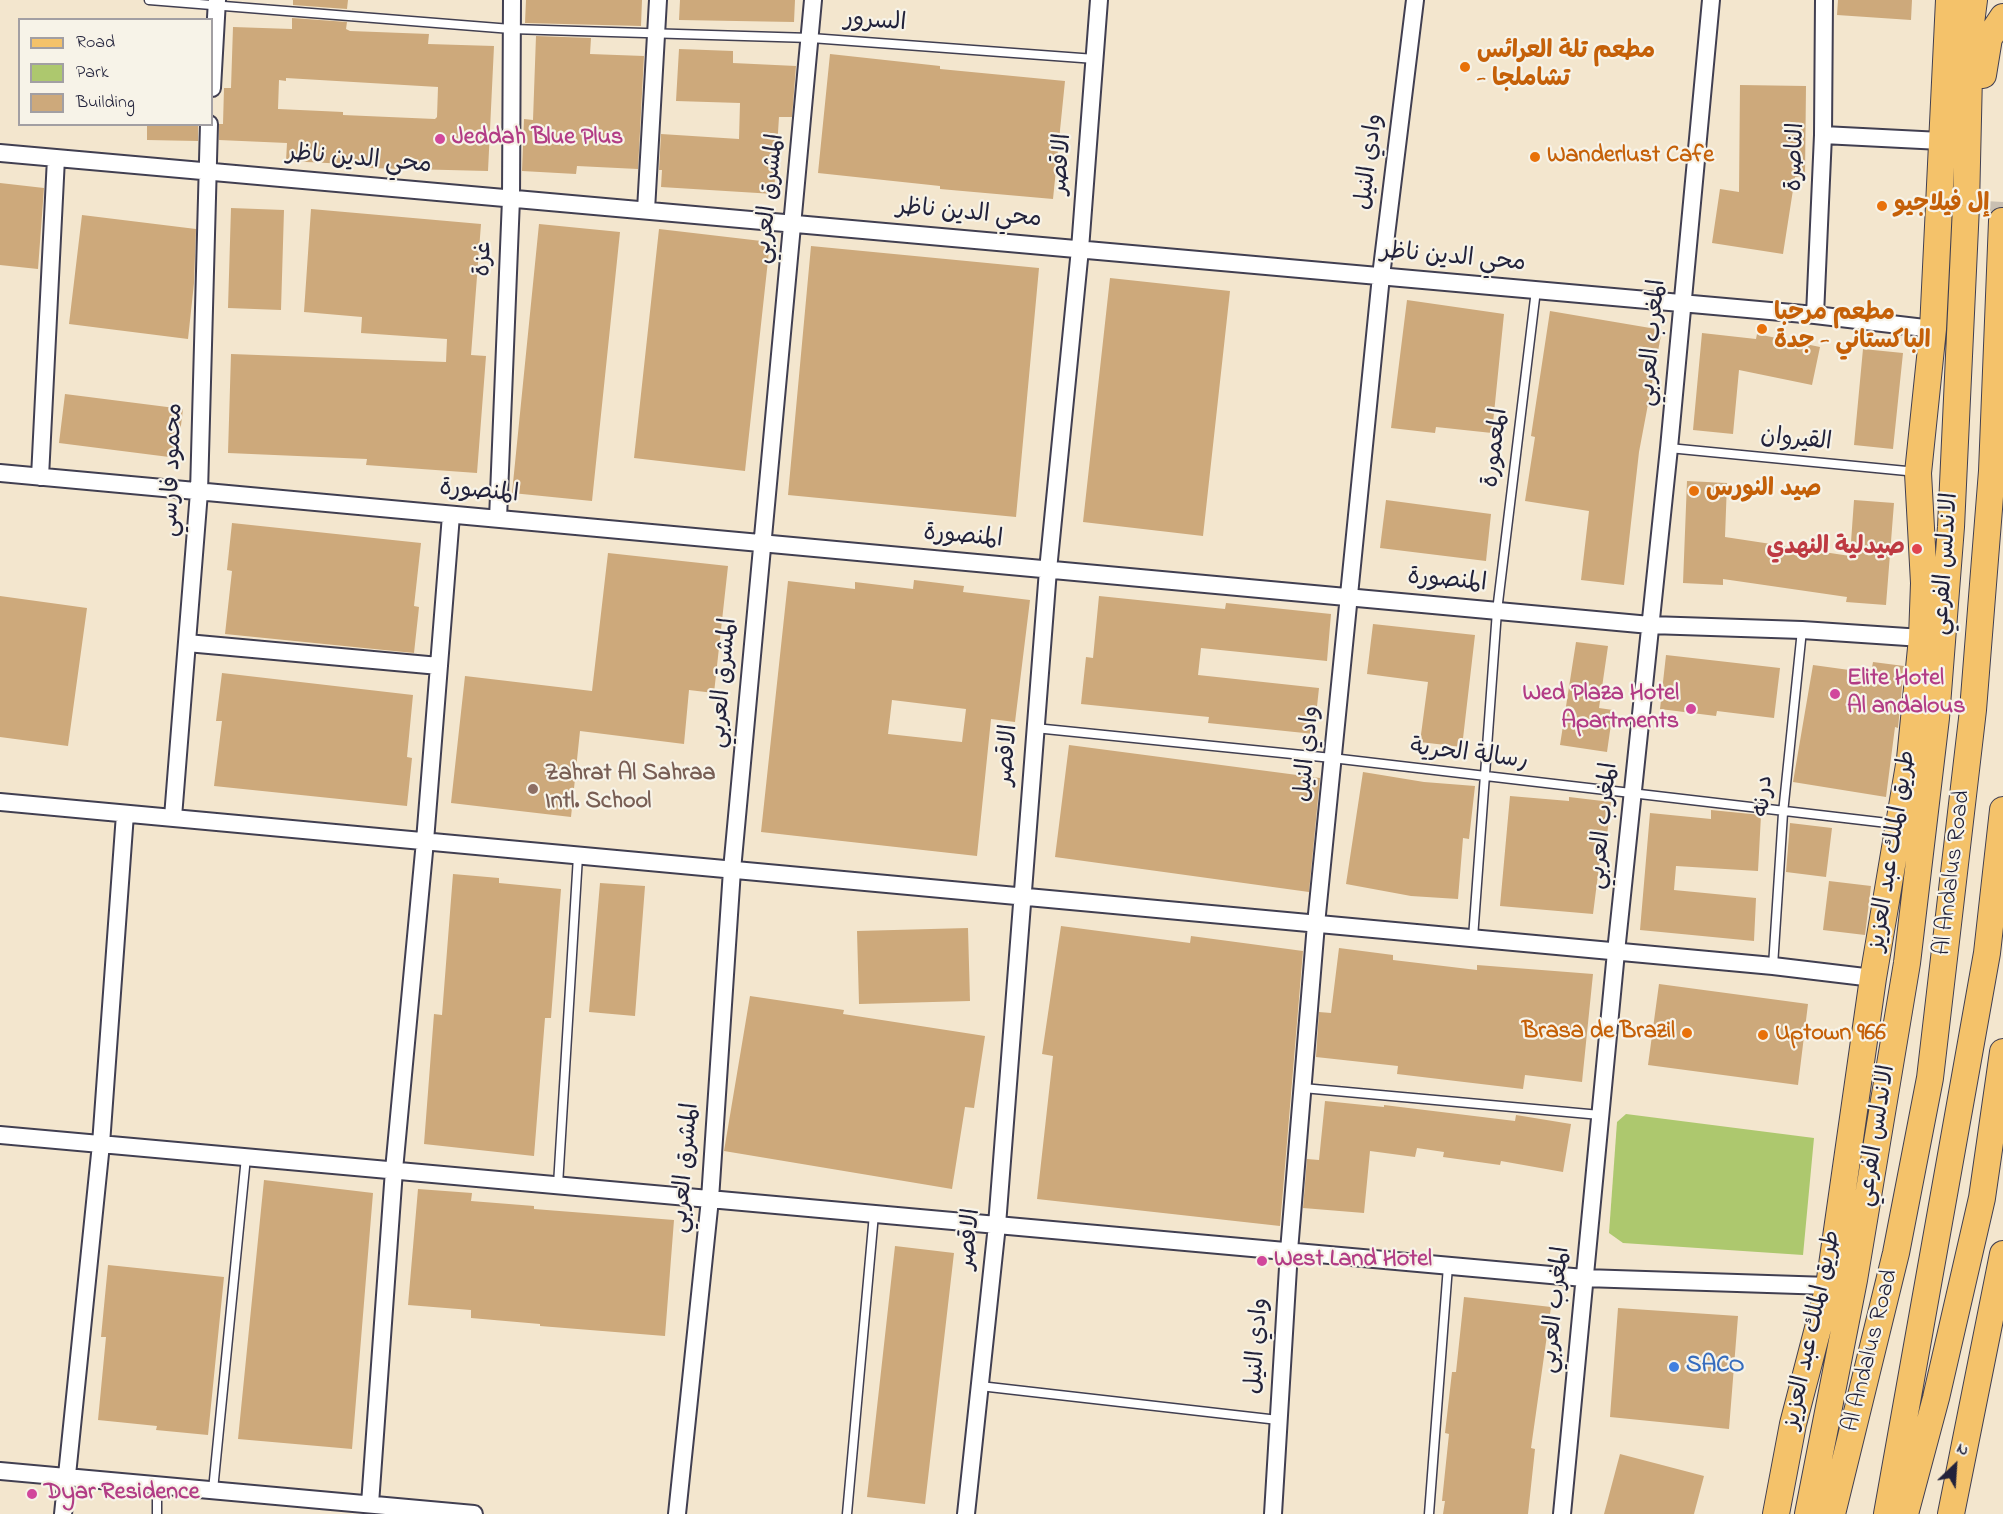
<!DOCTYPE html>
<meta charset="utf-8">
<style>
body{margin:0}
#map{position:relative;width:2003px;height:1514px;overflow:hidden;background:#f3e6ce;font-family:"Indie Flower",sans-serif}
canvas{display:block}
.legend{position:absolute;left:18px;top:18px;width:195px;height:108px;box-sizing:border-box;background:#f7f3e8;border:2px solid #a29fa3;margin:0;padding:8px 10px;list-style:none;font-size:18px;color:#22223b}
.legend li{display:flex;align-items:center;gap:12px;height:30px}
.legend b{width:30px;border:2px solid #a29fa3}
.north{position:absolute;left:1925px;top:1436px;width:60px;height:60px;-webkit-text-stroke:4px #f7f3e8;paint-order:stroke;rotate:25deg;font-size:16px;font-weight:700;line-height:24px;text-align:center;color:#22223b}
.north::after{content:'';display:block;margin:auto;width:21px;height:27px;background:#22223b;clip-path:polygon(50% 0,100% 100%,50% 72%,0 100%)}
</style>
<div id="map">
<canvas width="2003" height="1514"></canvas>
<ul class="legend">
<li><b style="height:8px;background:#f4c26a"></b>Road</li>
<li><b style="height:16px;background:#adc86e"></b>Park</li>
<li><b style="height:16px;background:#cda97b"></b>Building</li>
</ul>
<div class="north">N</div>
</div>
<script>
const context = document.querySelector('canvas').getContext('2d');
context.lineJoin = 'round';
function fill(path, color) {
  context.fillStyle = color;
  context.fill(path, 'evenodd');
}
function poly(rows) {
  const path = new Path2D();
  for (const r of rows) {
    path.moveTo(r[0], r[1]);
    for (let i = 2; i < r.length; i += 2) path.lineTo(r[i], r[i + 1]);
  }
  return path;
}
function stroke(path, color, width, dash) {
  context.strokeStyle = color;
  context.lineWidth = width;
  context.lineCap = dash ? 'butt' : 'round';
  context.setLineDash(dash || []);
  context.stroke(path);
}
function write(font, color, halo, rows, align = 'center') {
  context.font = font + ' "Indie Flower","Playpen Sans Arabic",sans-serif';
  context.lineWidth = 4.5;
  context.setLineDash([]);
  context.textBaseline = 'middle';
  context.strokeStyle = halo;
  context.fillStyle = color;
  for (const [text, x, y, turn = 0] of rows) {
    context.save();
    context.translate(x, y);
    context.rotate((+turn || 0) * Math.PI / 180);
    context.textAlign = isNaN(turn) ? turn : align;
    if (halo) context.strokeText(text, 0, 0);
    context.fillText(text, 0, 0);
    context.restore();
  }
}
const green = poly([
 [1626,1114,1814,1138,1803,1255,1623,1243,1609,1233,1617,1122]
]);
const building = poly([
 [293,0,348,0,347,9,293,5],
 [526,0,642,0,641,26,525,23],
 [680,0,795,0,794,22,679,20],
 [1838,0,1912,0,1911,20,1837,15],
 [292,18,347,22,346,29,350,31,429,34,428,44,494,46,488,171,368,168,368,165,286,161,287,143,219,140,219,124,223,124,224,88,231,88,233,27,292,29],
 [286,78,438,87,437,117,435,119,343,115,343,112,278,109,279,80,286,81],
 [536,36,591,38,590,54,644,56,638,169,577,166,576,174,522,171,524,119,533,120],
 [679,49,733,51,733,63,796,66,792,117,779,117,774,194,661,187,662,170,659,170,661,134,739,139,740,103,676,101],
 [830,54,940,66,940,69,1065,81,1053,199,940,189,940,186,818,173],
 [1740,85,1806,86,1805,177,1795,177,1783,254,1712,243,1720,189,1739,192],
 [147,124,198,124,198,141,147,140],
 [0,183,44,188,38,269,0,265],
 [231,208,284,210,281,310,228,308],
 [311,209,481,224,471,355,486,356,477,473,366,465,367,459,228,453,231,354,446,362,447,339,361,333,362,317,304,312],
 [82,215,196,229,194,283,188,339,69,324],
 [539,224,620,232,592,501,512,493],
 [659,229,770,242,745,471,634,458],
 [811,246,1039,268,1016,517,788,495],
 [1110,278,1230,291,1203,536,1083,522],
 [1407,300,1504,314,1492,433,1436,427,1435,433,1391,428],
 [1550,311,1662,330,1639,452,1624,585,1581,580,1589,511,1525,501,1535,437,1531,436],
 [1702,333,1756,339,1757,334,1820,347,1812,385,1739,370,1733,434,1693,430],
 [1863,349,1903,353,1893,449,1854,445],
 [65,394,183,409,177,458,59,443],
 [1687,481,1727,483,1725,537,1850,556,1854,500,1894,503,1886,605,1846,602,1847,597,1723,579,1723,585,1683,583],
 [1386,500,1491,514,1486,561,1380,548],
 [232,523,421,543,414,606,419,607,414,653,225,634,232,571,227,570],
 [608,553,728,566,714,693,689,690,684,744,580,731,571,817,451,803,465,676,592,691],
 [914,580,964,586,963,592,1030,600,1015,722,991,719,977,856,761,832,788,581,855,589,855,582,913,589],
 [892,700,966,709,962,742,888,734],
 [0,596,87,608,68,746,0,737],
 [1099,596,1225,609,1226,603,1331,614,1327,661,1201,648,1198,675,1319,688,1314,734,1208,723,1209,717,1081,704,1086,657,1093,658],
 [1373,624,1475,635,1462,747,1420,742,1428,682,1367,674],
 [1576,642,1608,646,1599,708,1613,710,1607,752,1560,745],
 [1666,655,1780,668,1774,718,1717,711,1716,716,1660,709],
 [1873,662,1904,666,1898,728,1895,727,1886,797,1793,782,1813,665,1871,673],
 [222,673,413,695,407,757,412,758,407,806,214,786,222,721,216,721],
 [1069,745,1320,778,1309,892,1055,857],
 [1363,772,1424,782,1475,786,1469,839,1463,838,1458,899,1411,896,1346,884],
 [1510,796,1569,801,1569,797,1611,802,1605,852,1601,851,1593,914,1500,906],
 [1711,810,1761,815,1758,871,1676,866,1674,890,1756,898,1754,941,1640,930,1650,813,1711,819],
 [1790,823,1832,828,1826,877,1786,872],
 [453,874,499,878,499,883,561,889,551,1018,545,1018,534,1156,424,1144,434,1014,442,1015],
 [1829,881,1871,886,1865,935,1823,930],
 [600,883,645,886,635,1016,589,1012],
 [1061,926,1190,943,1191,936,1303,951,1280,1226,1037,1199,1053,1056,1042,1054],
 [968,928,970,1001,859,1004,857,931],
 [1339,948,1393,955,1393,960,1477,970,1477,965,1593,974,1582,1082,1525,1075,1523,1089,1397,1074,1398,1066,1316,1057,1319,1012,1331,1013],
 [1659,984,1808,1004,1798,1085,1648,1065],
 [750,996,844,1010,843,1014,985,1036,974,1108,965,1107,952,1189,724,1151],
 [1325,1101,1384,1107,1384,1105,1515,1121,1516,1115,1571,1124,1563,1172,1501,1161,1500,1165,1443,1157,1444,1152,1417,1148,1415,1157,1370,1151,1364,1213,1303,1208,1307,1159,1319,1160],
 [264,1180,373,1193,352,1449,238,1439],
 [418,1189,472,1193,471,1201,534,1206,534,1209,674,1220,665,1336,540,1326,540,1324,471,1318,471,1310,408,1305],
 [895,1246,954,1253,925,1504,867,1497],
 [108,1265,224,1277,208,1435,156,1430,157,1426,98,1420,106,1337,101,1337],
 [1464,1297,1551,1307,1531,1448,1535,1449,1528,1514,1443,1514,1445,1501,1442,1501,1449,1434,1445,1433,1452,1372,1456,1372],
 [1618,1308,1738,1316,1729,1429,1610,1417],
 [1620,1454,1704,1476,1694,1514,1604,1514]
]);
const primaryTunnel = poly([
 [2002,221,2003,202]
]);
const lane = poly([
 [149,0,511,29,811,38,1095,59],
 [1669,448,1917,472],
 [1035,728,1332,758,1896,824],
 [1473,938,1497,611,1536,290],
 [1773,966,1783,813,1802,630],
 [1303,1088,1600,1115],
 [558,1185,578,856],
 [980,1386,1278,1420],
 [157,1485,157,1514],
 [213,1490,246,1157],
 [847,1514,874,1214],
 [1429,1514,1448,1266]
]);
const street = poly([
 [212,88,217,0],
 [1823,135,1941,141],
 [0,153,1815,315,1933,329],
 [646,210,658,0],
 [1815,315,1823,135,1824,0],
 [0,473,1650,625,1802,630,1922,638],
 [40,477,56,158],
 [498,519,511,199,512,0],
 [187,643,439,666],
 [0,802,1773,966,1873,978],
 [173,817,199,492,209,124],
 [0,1135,1584,1278,1829,1286],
 [0,1471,474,1514],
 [370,1504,394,1170,425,841,451,515],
 [63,1514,101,1144,125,814],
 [677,1514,710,1199,732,870,813,0],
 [966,1514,997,1225,1048,570,1080,249,1099,0],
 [1273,1514,1289,1251,1316,924,1381,276,1415,0],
 [1562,1514,1616,952,1669,448,1711,0]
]);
const primary = poly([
 [1983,75,1989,38,2003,17],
 [1776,1514,1793,1424,1829,1286,1873,978,1910,759,1922,638,1924,583,1918,473,1933,329,1949,0],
 [1808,1514,1854,1280,1907,963,1936,718,1951,527,1966,206,1970,31,1974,0],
 [1832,1514,1896,1253,1930,1078,1973,710,1992,471,2002,221],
 [1887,1514,1987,953,2003,810],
 [1905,1514,1936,1398,1982,1198,2003,1052],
 [1951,1514,2003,1254]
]);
const markers = [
 [1465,67,6,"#e8710a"],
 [440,139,6,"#d1479c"],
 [1535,157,6,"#e8710a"],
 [1882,206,6,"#e8710a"],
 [1762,329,6,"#e8710a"],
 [1694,491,6,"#e8710a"],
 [1917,549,6,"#e0444e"],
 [1835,694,6,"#d1479c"],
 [1691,709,6,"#d1479c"],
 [533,789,6,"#8d6e63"],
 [1687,1033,6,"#e8710a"],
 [1763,1035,6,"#e8710a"],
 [1262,1261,6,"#d1479c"],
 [1674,1367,6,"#3f7fe0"],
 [32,1494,6,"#d1479c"]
];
const streetNames = [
 ["السرور",875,23,4],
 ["الناصرة",1797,157,-88],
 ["محي الدين ناظر",359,161,5],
 ["وادي النيل",1371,162,-83],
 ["الاقصر",1063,164,-86],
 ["المشرق العربي",771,199,-84],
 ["محي الدين ناظر",969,215,5],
 ["غزة",485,259,-88],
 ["محي الدين ناظر",1453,259,5],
 ["المغرب العربي",1654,343,-85],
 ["القيروان",1796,441,6],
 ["المعمورة",1497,448,-83],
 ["محمود فارسي",174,470,-88],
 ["المنصورة",479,493,5],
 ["المنصورة",963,538,5],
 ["الاندلس الفرعي",1947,564,-86],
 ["المنصورة",1447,582,5],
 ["المشرق العربي",725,683,-85],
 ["وادي النيل",1309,754,-85],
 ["الاقصر",1009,755,-85],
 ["رسالة الحرية",1469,756,7],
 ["درنه",1765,796,-85],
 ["المغرب العربي",1605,826,-84],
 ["طريق الملك عبد العزيز",1894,851,-81],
 ["Al Andalus Road",1954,873,-83],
 ["الاندلس الفرعي",1878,1136,-81],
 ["المشرق العربي",687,1168,-85],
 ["الاقصر",971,1239,-84],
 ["المغرب العربي",1557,1310,-84],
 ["طريق الملك عبد العزيز",1814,1330,-78],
 ["وادي النيل",1259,1346,-86],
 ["Al Andalus Road",1872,1351,-76]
];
const foodNames = [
 ["مطعم تلة العرائس",1477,53],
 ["- تشاملجا",1477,81],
 ["Wanderlust Cafe",1547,157],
 ["إل فيلاجيو",1894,206],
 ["مطعم مرحبا",1774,315],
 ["الباكستاني - جدة",1774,343],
 ["صيد النورس",1706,491],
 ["Brasa de Brazil",1675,1033,"right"],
 ["Uptown 966",1775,1035]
];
const hotelNames = [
 ["Jeddah Blue Plus",452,139],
 ["Elite Hotel",1847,680],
 ["Al andalous",1847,708],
 ["Wed Plaza Hotel",1679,695,"right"],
 ["Apartments",1679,723,"right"],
 ["West Land Hotel",1274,1261],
 ["Dyar Residence",44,1494]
];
const healthNames = [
 ["صيدلية النهدي",1905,549]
];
const educationNames = [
 ["Zahrat Al Sahraa",545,775],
 ["Intl. School",545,803]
];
const shopNames = [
 ["SACO",1686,1367]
];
fill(green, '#adc86e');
fill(building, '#cda97b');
stroke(primaryTunnel, '#c9bfb1', 26, [26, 13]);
stroke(lane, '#413f51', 11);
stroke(street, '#413f51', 20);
stroke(primary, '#413f51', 28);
stroke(lane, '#fff', 8);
stroke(street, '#fff', 16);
stroke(primary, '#f4c26a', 26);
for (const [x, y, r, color] of markers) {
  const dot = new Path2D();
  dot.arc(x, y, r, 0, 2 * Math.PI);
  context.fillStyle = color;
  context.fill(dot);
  stroke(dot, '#f7f3e8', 2);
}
write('24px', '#22223b', '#f7f3e8', streetNames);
write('bold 24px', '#c56008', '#f7f3e8', foodNames, 'left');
write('bold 24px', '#b23c85', '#f7f3e8', hotelNames, 'left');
write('bold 24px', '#be3a42', '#f7f3e8', healthNames, 'right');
write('bold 24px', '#785e54', '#f7f3e8', educationNames, 'left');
write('bold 24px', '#366cbe', '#f7f3e8', shopNames, 'left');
</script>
